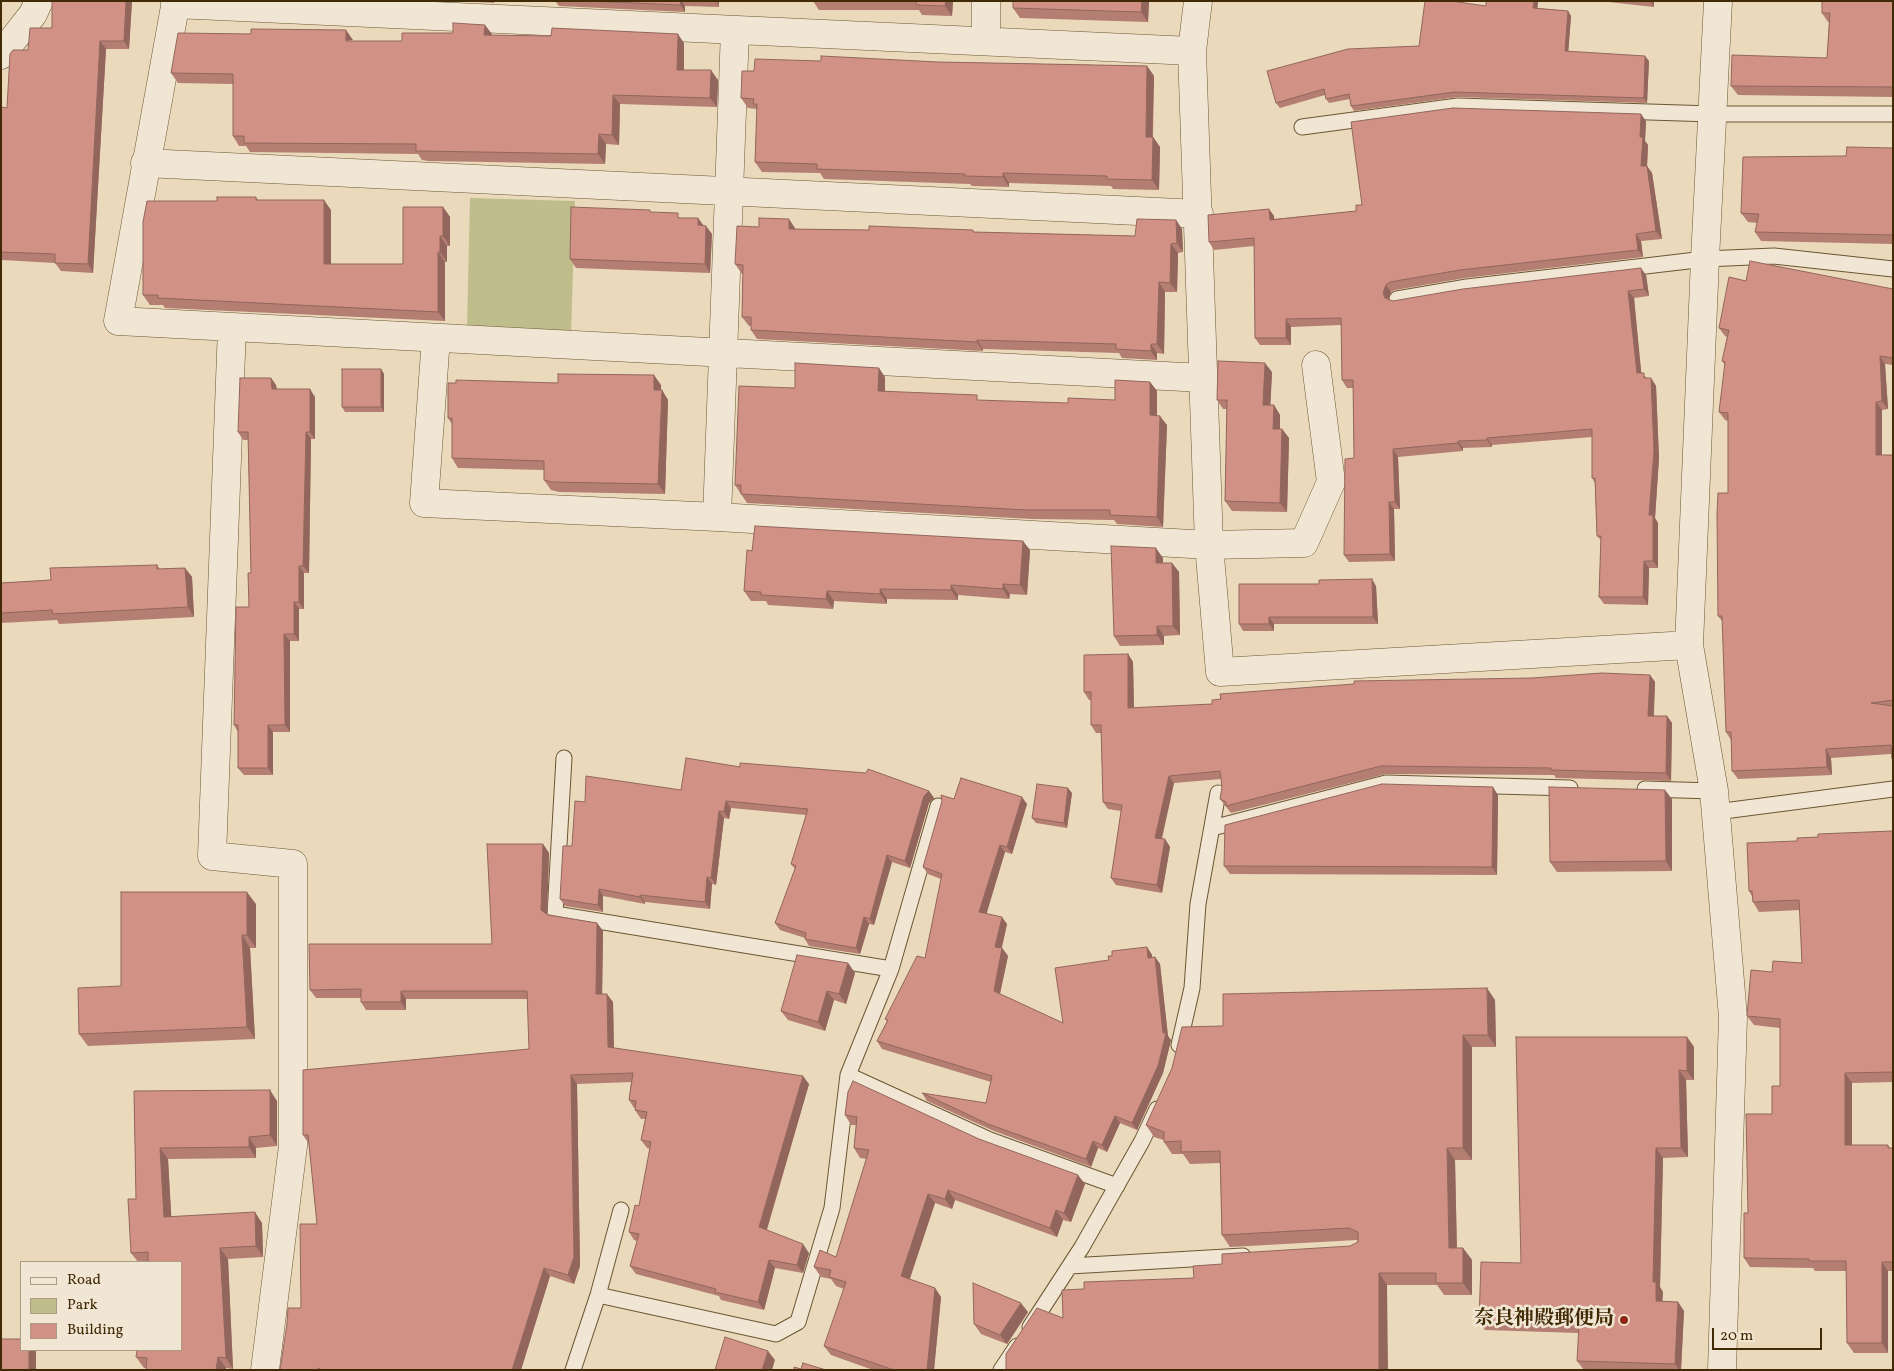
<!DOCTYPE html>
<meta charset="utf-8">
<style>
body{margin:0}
#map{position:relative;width:1894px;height:1371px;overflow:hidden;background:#ead9bb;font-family:Vollkorn,serif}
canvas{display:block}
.frame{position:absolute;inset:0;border:2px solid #412a06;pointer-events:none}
.legend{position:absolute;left:20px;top:1261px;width:162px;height:90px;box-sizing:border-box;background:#f1e6d3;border:1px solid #ab9b81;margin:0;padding:6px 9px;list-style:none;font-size:15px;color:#412a06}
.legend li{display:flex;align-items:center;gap:10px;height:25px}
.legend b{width:25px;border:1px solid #ab9b81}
.scale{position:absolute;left:1712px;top:1328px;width:110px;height:22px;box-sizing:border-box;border:2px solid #412a06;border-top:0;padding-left:6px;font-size:15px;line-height:18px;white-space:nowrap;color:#412a06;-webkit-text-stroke:4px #f1e6d3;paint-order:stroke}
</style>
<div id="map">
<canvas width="1894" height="1371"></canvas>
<div class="frame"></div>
<ul class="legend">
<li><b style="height:6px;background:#f1e6d3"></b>Road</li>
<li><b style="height:14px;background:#bebd8b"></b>Park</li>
<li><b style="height:14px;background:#d19285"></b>Building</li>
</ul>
<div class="scale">20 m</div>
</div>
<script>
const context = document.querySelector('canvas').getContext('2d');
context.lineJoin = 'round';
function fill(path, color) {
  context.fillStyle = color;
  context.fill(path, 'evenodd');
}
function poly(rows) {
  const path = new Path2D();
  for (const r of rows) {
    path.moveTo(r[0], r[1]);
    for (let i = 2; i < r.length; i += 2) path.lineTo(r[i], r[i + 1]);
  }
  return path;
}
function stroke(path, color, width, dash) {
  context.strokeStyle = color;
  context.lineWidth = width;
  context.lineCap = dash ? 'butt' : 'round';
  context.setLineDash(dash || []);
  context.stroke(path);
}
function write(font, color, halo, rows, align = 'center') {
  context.font = font + ' Vollkorn,"Noto Serif JP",serif';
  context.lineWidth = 5;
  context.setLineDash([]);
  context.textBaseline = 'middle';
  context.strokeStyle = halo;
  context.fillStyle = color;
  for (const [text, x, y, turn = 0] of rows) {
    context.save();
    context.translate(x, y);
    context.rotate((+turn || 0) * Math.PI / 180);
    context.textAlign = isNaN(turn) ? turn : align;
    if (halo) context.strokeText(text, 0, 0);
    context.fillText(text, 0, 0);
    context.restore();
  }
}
const green = poly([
 [470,198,575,201,571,335,467,332]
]);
const lane = poly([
 [1302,127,1458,106,1713,114,1893,114],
 [1397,299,1467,287,1705,259,1774,256,1893,269],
 [564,758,555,914,891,969],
 [1645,789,1714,791],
 [1716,812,1893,789],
 [1212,828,1386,783,1570,788],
 [1179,1045,1192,988,1198,904,1218,793],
 [848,1075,990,1140,1117,1186],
 [1070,1266,1243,1256],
 [598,1295,776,1334,798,1322,832,1208,848,1075,891,969,938,806],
 [1030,1327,1082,1247,1142,1141,1157,1109],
 [573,1370,598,1295,621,1210],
 [1001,1370,1017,1346]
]);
const street = poly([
 [176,1,118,321,1203,378],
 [1198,1,1192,51,1209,545,1220,672,1689,645],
 [1718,1,1705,259,1689,645,1714,791,1733,1017,1722,1370],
 [175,4,1192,51],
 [986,40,986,1],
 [1,55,33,14,39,1],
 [145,163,1199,214],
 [232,327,212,856,293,864,293,1146,265,1370],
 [436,338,424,503,717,517,1209,545,1304,543,1331,482,1316,365],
 [717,517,735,30]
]);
const wall = poly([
 [132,1,129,49,106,49,93,273,61,271,55,263,2,260,1,266,1,107,7,108,28,50,52,28],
 [462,1,494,1,494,3],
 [555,1,719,1,719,7,685,6,685,12,559,6],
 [813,1,953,1,952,16,922,15,919,10,819,10],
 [1149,1,1148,22,1020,18,1013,8],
 [1599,1,1654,1,1654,7],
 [1893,1,1893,97,1738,95,1731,86,1827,58,1829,22,1828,22,1822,13],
 [1538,2,1537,8,1568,11,1571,16,1568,51,1649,61,1647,103,1458,97,1354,111,1351,106,1350,99,1329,103,1326,99,1325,95,1280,108,1276,103,1419,46],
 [492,34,492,35,684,43,684,70,718,80,717,107,620,104,619,145,606,144,605,164,428,161,422,160,418,154,250,152,246,146,239,146,233,136,233,84,178,83,171,73,353,41,402,41],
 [821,61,938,62,1147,66,1154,76,1153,137,1160,147,1159,190,1113,189,1111,186,1009,183,1009,187,972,186,970,184,824,179,820,173,762,172,755,162,757,109,748,108,741,98,754,71],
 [1646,121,1645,141,1648,145,1647,166,1652,173,1662,239,1641,241,1643,257,1465,278,1395,290,1391,292,1388,299,1393,301,1646,275,1649,296,1634,298,1641,373,1647,378,1651,378,1656,386,1659,458,1655,518,1658,523,1658,568,1649,568,1648,605,1604,604,1599,597,1601,540,1597,536,1595,483,1592,478,1592,437,1492,445,1492,447,1463,448,1463,451,1398,457,1400,509,1394,509,1395,561,1349,562,1344,555,1354,458,1353,388,1347,388,1342,380,1341,325,1291,327,1291,345,1260,345,1255,338,1254,246,1214,250,1209,242,1269,209,1274,216,1274,219,1356,211,1362,205],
 [1893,148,1893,244,1761,241,1755,232,1757,223,1748,222,1741,213,1846,156],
 [256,197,258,200,331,210,331,264,403,264,443,207,450,217,450,246,447,246,447,262,445,262,445,321,165,308,163,305,150,305,143,295,217,201],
 [652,212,682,218,698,218,703,226,712,234,710,273,576,268,570,259],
 [1176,220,1182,229,1183,252,1178,253,1177,292,1165,292,1164,354,1157,353,1157,360,1122,358,1119,353,983,349,983,351,757,339,751,330,751,326,749,326,742,317,743,274,742,274,735,264,795,228,795,229,869,230,973,230,974,232,1135,236],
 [1746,281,1893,289,1893,365,1885,364,1888,409,1882,410,1882,455,1893,455,1893,761,1892,759,1891,754,1831,758,1832,775,1738,779,1732,771,1731,740,1726,732,1723,622,1718,616,1728,493,1728,421,1725,420,1719,412,1725,365,1722,361,1727,337,1725,336,1719,328],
 [381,369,384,374,384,412,345,412,342,407],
 [1272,372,1270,405,1274,405,1280,415,1280,429,1282,429,1289,438,1287,512,1232,511,1225,501,1227,409,1223,409,1217,400],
 [885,377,885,392,980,401,1068,403,1115,400,1150,382,1157,391,1157,416,1167,425,1163,527,1117,524,1114,520,1032,519,747,503,735,485,795,388],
 [271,378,276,385,277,389,315,397,315,439,311,439,309,573,304,573,304,609,299,609,299,641,290,641,290,732,273,732,273,775,244,775,238,768,238,732,234,725,249,607,251,573,248,440,243,440,238,432],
 [661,385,661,390,662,390,668,400,665,494,559,492,551,490,544,480,544,470,458,468,452,458,452,424,448,418],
 [1030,550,1027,595,1010,594,1009,599,958,595,958,600,887,599,887,604,834,601,833,609,768,605,766,601,751,601,744,591,752,551],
 [1163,558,1163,563,1172,563,1179,572,1180,635,1164,636,1164,645,1120,646,1114,636],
 [157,565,160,569,185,568,192,577,194,617,59,624,57,620,1,623,1,583,51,580],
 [1376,586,1378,624,1274,624,1274,631,1243,631,1239,624],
 [1128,654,1133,662,1134,708,1212,704,1532,678,1650,675,1655,682,1654,716,1667,716,1672,723,1671,781,1556,778,1554,775,1386,774,1231,813,1220,799,1222,787,1221,779,1174,783,1162,839,1165,839,1170,847,1162,893,1116,885,1111,878,1121,811,1108,809,1103,802,1101,733,1096,733,1091,725,1091,700,1089,700,1084,692],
 [740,767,929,791,934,798,929,803,910,868,892,862,874,925,869,924,860,954,809,946,805,939,805,938,780,930,775,923,795,869,791,864,806,815,731,808,729,819,724,818,716,885,712,884,710,909,645,902,645,904,603,896,603,912,565,906,560,899,572,846,585,802,681,790],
 [1072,793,1067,828,1036,823,1032,818],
 [1498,795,1497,875,1230,874,1224,866],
 [954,799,1027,804,1012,854,1005,852,986,913,1007,924,1002,948,1008,956,1000,994,1063,1023,1112,956,1147,947,1152,955,1152,957,1155,957,1160,964,1168,1036,1171,1040,1163,1073,1137,1130,1120,1123,1107,1152,1098,1148,1091,1167,994,1131,927,1101,922,1093,986,1103,991,1082,882,1049,877,1041,887,1021,885,1019,925,958,941,879,928,874,923,867],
 [1672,799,1672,871,1557,872,1550,862],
 [1893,831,1893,1082,1852,1083,1852,1145,1888,1145,1890,1148,1893,1148,1893,1271,1888,1271,1888,1353,1854,1353,1847,1343,1846,1271,1815,1271,1813,1268,1750,1267,1744,1258,1748,1213,1772,1114,1780,1086,1780,1028,1754,1025,1747,1016,1772,972,1802,963,1800,910,1759,912,1753,902,1752,896,1749,891,1797,841,1818,837],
 [543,844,549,853,547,914,597,923,603,931,602,994,613,1002,614,1048,809,1084,767,1230,809,1253,803,1273,775,1268,764,1310,721,1300,719,1296,636,1274,630,1266,637,1241,634,1240,629,1232,639,1206,650,1149,647,1148,641,1140,645,1119,641,1119,635,1110,636,1108,634,1108,629,1100,631,1082,577,1084,580,1266,574,1284,550,1276,521,1370,280,1370,301,1308,317,1224,309,1144,303,1135,529,1049,528,999,406,999,406,1010,366,1010,361,1002,361,998,316,998,310,990,492,944],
 [256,904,256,948,250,948,255,1039,88,1046,79,1034,121,986],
 [848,963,855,973,846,1004,834,1000,825,1031,788,1020,781,1011],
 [1495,1000,1496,1047,1472,1047,1472,1160,1455,1160,1457,1248,1463,1248,1472,1260,1472,1295,1444,1295,1437,1285,1387,1285,1063,1318,1084,1289,1194,1278,1222,1264,1350,1246,1358,1242,1357,1240,1230,1247,1222,1235,1220,1163,1190,1164,1183,1154,1172,1154,1164,1142,1164,1140,1154,1137,1146,1125,1223,1026],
 [1687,1037,1694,1047,1694,1080,1686,1080,1688,1157,1663,1158,1660,1287,1663,1292,1662,1301,1678,1302,1684,1311,1681,1370,1584,1370,1577,1361,1579,1333,1485,1330,1479,1321],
 [134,1091,277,1101,277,1146,256,1148,256,1158,168,1159,171,1217,262,1223,263,1257,228,1259,233,1369,226,1368,144,1368,136,1357,181,1350,181,1262,138,1262,131,1253,136,1199],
 [848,1092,979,1139,1085,1184,1071,1222,1063,1220,1057,1237,955,1200,952,1209,935,1203,910,1279,935,1288,941,1297,934,1370,873,1370,831,1355,824,1346,844,1289,836,1286,831,1279,821,1277,814,1267,836,1257,867,1159,860,1158,854,1148,856,1125,851,1125,845,1115],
 [1028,1312,1007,1344,981,1334,974,1324]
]);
const shadedWall = poly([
 [126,1,132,1,129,49,124,41],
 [681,1,682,1,685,6,685,12,680,5],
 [716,1,719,1,719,7],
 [946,1,953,1,952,16,945,6],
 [1142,1,1149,1,1148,22,1141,12],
 [1534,1,1537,1,1538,2,1537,13,1533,8],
 [1650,1,1654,1,1654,7],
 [1568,11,1571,16,1568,56,1565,51],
 [485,25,492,34,491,45,484,35],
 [346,30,353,40,346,41],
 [678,34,684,43,684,79,677,70],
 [100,41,106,49,93,273,88,264],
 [1645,56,1649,61,1647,103,1644,98],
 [1147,66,1154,76,1152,146,1146,137],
 [711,70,718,80,717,107,710,98],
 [613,95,620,104,619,145,612,135],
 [1641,114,1646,121,1645,141,1648,145,1647,166,1652,173,1662,239,1656,231,1641,166,1640,137],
 [599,134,606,144,605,164,598,154],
 [1153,137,1160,147,1159,190,1152,180],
 [1003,173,1009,183,1009,187,1003,177],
 [324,200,331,210,331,274,324,264],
 [443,207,450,217,450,246,443,236],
 [1269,209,1274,216,1275,227,1270,220],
 [698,218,704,226,698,225],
 [789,219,795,228,795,238,789,229],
 [1176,220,1182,229,1183,252,1177,243],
 [706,226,712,234,710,273,705,264],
 [1636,234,1641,241,1643,257,1638,250],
 [440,236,447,246,447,262,440,252],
 [1171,244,1178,253,1177,292,1170,283],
 [438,252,445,262,445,321,438,312],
 [1641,268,1646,275,1649,296,1644,289],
 [1159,282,1165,292,1164,354,1157,344],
 [1386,285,1391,292,1388,300,1385,298,1383,293],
 [1628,291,1634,298,1642,380,1637,373],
 [1286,319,1291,327,1291,345,1286,338],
 [977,340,983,349,983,351,977,342],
 [1151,344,1157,353,1157,360,1151,351],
 [1880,356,1885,364,1888,409,1882,401],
 [1265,363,1272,372,1270,415,1263,405],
 [879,368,885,377,885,401,878,391],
 [381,369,384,374,384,412,381,407],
 [654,375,661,385,661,400,654,390],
 [271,378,276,385,277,397,272,389],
 [1651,378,1656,386,1659,458,1655,518,1658,523,1658,568,1653,561,1649,515],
 [1150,382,1157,391,1157,425,1150,415],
 [310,389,315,397,315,439,310,432],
 [662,390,668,400,665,494,658,484],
 [1876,402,1882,410,1882,464,1876,455],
 [1274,405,1280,415,1280,438,1273,429],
 [1160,416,1167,425,1163,527,1157,517],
 [1282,429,1289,438,1287,512,1280,503],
 [306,432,311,439,309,573,303,566],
 [1487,438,1492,445,1492,447,1487,440],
 [1458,441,1463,448,1463,451,1458,443],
 [1393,449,1398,457,1400,509,1395,502],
 [1389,502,1394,509,1395,561,1390,554],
 [1023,541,1030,550,1027,595,1020,585],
 [1156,548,1163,558,1163,573,1156,563],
 [1644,561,1649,568,1648,605,1643,597],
 [1172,563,1179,572,1180,635,1173,626],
 [299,566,304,573,304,609,299,602],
 [185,568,192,577,194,617,188,607],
 [1372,579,1376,586,1378,624,1373,617],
 [1003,584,1010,594,1009,599,1003,589],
 [951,585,958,595,958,600,951,590],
 [880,589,887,599,887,604,880,594],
 [827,591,834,601,833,609,826,599],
 [294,602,299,609,299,641,294,634],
 [1269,617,1274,624,1274,631,1269,624],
 [1157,626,1164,636,1164,645,1157,635],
 [284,634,290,641,290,732,285,725],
 [1128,654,1133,662,1134,715,1128,708],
 [1650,675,1655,682,1653,723,1648,716],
 [1667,716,1672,723,1671,781,1666,773],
 [268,725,273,732,273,775,268,768],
 [1826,749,1831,758,1832,775,1827,767],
 [1169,776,1174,783,1160,845,1155,838],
 [1493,787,1498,795,1497,875,1492,867],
 [1068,788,1072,793,1067,828,1064,823],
 [1665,790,1672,799,1672,871,1666,861],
 [929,791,934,798,929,803,910,868,905,861,924,796],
 [1022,797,1027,804,1012,854,1007,847],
 [726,801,731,808,729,819,724,812],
 [719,811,724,818,716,885,711,878],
 [1165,839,1170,847,1162,893,1157,885],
 [543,844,549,853,547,918,541,910],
 [1000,845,1005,852,985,919,979,912],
 [887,855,892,862,874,925,870,919],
 [707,877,712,884,710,909,705,902],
 [599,889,603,896,603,912,598,905],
 [247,892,256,904,256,948,247,935],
 [640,895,645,902,645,904,640,897],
 [864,917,869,924,860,954,856,948],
 [1002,917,1007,924,1000,954,995,947],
 [597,923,603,931,602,1003,596,994],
 [242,935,250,948,255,1039,247,1027],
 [1147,947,1152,955,1153,965,1148,958],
 [1002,948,1008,956,999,998,994,991],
 [1155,957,1160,964,1168,1036,1171,1040,1163,1073,1137,1130,1132,1123,1163,1033],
 [848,963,855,973,846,1004,839,994],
 [1487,988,1495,1000,1496,1047,1488,1035],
 [401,991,406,999,406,1010,401,1002],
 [827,991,834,1000,825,1031,818,1022],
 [607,994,613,1002,614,1056,608,1047],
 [1463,1035,1472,1047,1472,1160,1463,1148],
 [1687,1037,1694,1047,1694,1080,1687,1071],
 [1679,1070,1686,1080,1688,1157,1681,1148],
 [1845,1073,1852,1083,1852,1155,1845,1145],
 [571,1075,577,1084,580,1266,574,1284,568,1275],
 [803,1076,809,1084,765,1235,759,1227],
 [270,1090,277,1101,277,1146,270,1135],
 [1115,1116,1120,1123,1107,1152,1102,1145],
 [249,1137,256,1148,256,1158,249,1147],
 [1093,1141,1098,1148,1091,1167,1086,1159],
 [160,1148,168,1159,172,1228,164,1217],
 [1447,1148,1455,1160,1457,1260,1449,1248],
 [1656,1148,1663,1158,1660,1287,1663,1292,1662,1310,1656,1301,1653,1282],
 [1078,1175,1085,1184,1071,1222,1064,1213],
 [948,1190,955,1200,952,1209,945,1199],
 [928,1194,935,1203,907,1286,901,1276],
 [1056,1210,1063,1220,1057,1237,1050,1228],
 [255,1212,262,1223,263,1257,256,1246],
 [803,1244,809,1253,803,1273,797,1265],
 [220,1248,228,1259,233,1369,226,1358],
 [1463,1248,1472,1260,1472,1295,1463,1283],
 [769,1260,775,1268,764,1310,758,1302],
 [1882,1262,1888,1271,1888,1353,1882,1343],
 [544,1268,550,1276,521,1370,512,1370],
 [1379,1273,1387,1285,1388,1370,1379,1370],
 [935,1288,941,1297,934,1370,927,1370],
 [1678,1302,1684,1311,1681,1370,1679,1370,1675,1364],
 [1021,1303,1028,1312,1007,1344,1000,1335],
 [29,1350,36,1350,36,1370,29,1370],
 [768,1351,775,1360,772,1370,762,1370],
 [218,1357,226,1368,226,1370,216,1370]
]);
const building = poly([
 [52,1,126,1,124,41,100,41,88,264,55,263,55,254,1,252,1,107,7,108,10,54,13,50,28,50,30,28,52,28,52,1],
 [591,1,681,1,680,5,591,1],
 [916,1,946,1,945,6,916,5,916,1],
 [1013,1,1142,1,1141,12,1013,8,1013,1],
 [1425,1,1451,1,1486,6,1486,1,1534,1,1533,8,1568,11,1565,51,1645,56,1644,98,1455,92,1351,106,1349,94,1326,99,1324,89,1276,103,1267,71,1348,49,1419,46,1425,1],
 [1822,1,1893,1,1893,87,1731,86,1732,55,1827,58,1830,13,1822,13,1822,1],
 [453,23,485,25,484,35,551,36,552,28,678,34,677,70,711,70,710,98,613,95,612,135,599,134,598,154,422,151,416,151,416,144,244,143,244,136,233,136,233,74,171,73,178,33,251,34,251,29,346,30,346,41,402,41,402,33,453,33,453,23],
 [821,56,938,62,1147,66,1146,137,1153,137,1152,180,1107,179,1107,176,1003,173,1003,177,965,176,965,174,817,169,817,164,755,162,757,104,753,104,754,99,741,98,742,71,754,71,755,59,821,61,821,56],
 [1453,108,1641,114,1640,137,1643,137,1641,166,1647,166,1656,231,1636,234,1638,250,1460,270,1390,282,1386,285,1383,293,1385,298,1393,301,1463,289,1641,268,1644,289,1628,291,1637,373,1644,373,1644,378,1651,378,1654,451,1649,515,1653,515,1653,561,1644,561,1643,597,1599,597,1601,536,1597,536,1595,478,1592,478,1592,429,1487,438,1487,440,1458,441,1458,443,1393,449,1395,502,1389,502,1390,554,1344,555,1345,459,1354,458,1353,380,1342,380,1341,318,1286,319,1286,338,1255,338,1254,238,1209,242,1208,215,1269,209,1270,220,1356,211,1356,205,1362,205,1351,122,1453,108],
 [1847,147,1893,148,1893,235,1755,232,1759,214,1741,213,1743,157,1846,156,1847,147],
 [217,197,256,197,256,200,324,200,324,264,403,264,403,207,443,207,443,236,440,236,440,252,438,252,438,312,158,298,158,295,143,295,143,222,147,201,217,201,217,197],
 [571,207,650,210,650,212,678,213,678,218,698,218,698,225,706,226,705,264,570,259,571,207],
 [759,218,789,219,789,229,869,230,869,226,973,230,973,232,1135,236,1137,219,1176,220,1177,243,1171,244,1170,283,1159,282,1157,344,1151,344,1151,351,1116,349,1116,344,977,340,977,342,751,330,751,317,742,317,743,265,735,264,737,226,759,227,759,218],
 [1750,261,1893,289,1893,358,1880,356,1882,401,1876,402,1876,455,1893,455,1893,700,1871,703,1893,706,1893,759,1892,759,1891,745,1826,749,1827,767,1732,771,1731,732,1726,732,1722,616,1718,616,1717,514,1718,493,1728,493,1728,413,1719,412,1725,362,1722,361,1729,330,1719,328,1729,277,1746,281,1750,261],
 [1218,361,1265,363,1263,405,1274,405,1273,429,1282,429,1280,503,1225,501,1227,400,1217,400,1218,361],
 [795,363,879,368,878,391,977,395,977,400,1068,403,1068,398,1115,400,1115,380,1150,382,1150,415,1160,416,1157,517,1110,515,1110,510,1026,510,741,494,741,485,735,485,739,386,795,388,795,363],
 [342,369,381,369,381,407,342,407,342,369],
 [558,374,654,375,654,390,662,390,658,484,552,482,544,480,544,461,452,458,452,418,448,418,448,383,456,383,456,380,558,383,558,374],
 [240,378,271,378,272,389,310,389,310,432,306,432,303,566,299,566,299,602,294,602,294,634,284,634,285,725,268,725,268,768,238,768,238,725,234,725,236,607,249,607,248,573,251,573,248,432,238,432,240,378],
 [755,526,1023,541,1020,585,1003,584,1003,589,951,585,951,590,880,589,880,594,827,591,826,599,761,595,761,592,744,591,747,550,752,551,755,526],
 [1111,546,1156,548,1156,563,1172,563,1173,626,1157,626,1157,635,1114,636,1111,546],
 [157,565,157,569,185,568,188,607,53,614,52,610,1,613,1,583,51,580,50,568,157,565],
 [1372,579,1373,617,1269,617,1269,624,1239,624,1239,584,1319,584,1319,580,1372,579],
 [1128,654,1128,708,1212,704,1212,700,1221,699,1220,694,1354,684,1354,681,1532,678,1602,673,1650,675,1648,716,1667,716,1666,773,1551,770,1551,768,1381,766,1226,806,1226,802,1220,799,1222,787,1220,771,1169,776,1155,838,1165,839,1157,885,1111,878,1122,805,1103,802,1101,725,1091,725,1091,692,1084,692,1084,655,1128,654],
 [686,758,740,767,740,763,866,773,868,769,929,791,924,796,905,861,887,855,870,919,864,917,856,948,805,939,806,933,775,923,796,866,791,864,808,809,726,801,724,812,719,811,711,878,707,877,705,902,640,895,640,897,599,889,598,905,560,899,563,846,572,846,575,801,585,802,586,776,681,790,686,758],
 [961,778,1022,797,1007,847,1000,845,979,912,1002,917,995,947,1002,948,994,991,1063,1023,1055,968,1109,960,1108,956,1112,956,1112,951,1147,947,1148,958,1155,957,1163,1033,1166,1033,1158,1066,1132,1123,1115,1116,1102,1145,1093,1141,1086,1159,988,1124,922,1093,986,1103,992,1076,877,1041,888,1020,885,1019,917,956,925,958,942,874,923,867,942,801,941,795,954,799,961,778],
 [1037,784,1068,788,1064,823,1032,818,1037,784],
 [1382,784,1493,787,1492,867,1224,866,1225,825,1382,784],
 [1549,787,1665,790,1666,861,1550,862,1549,787],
 [1893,831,1893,1072,1845,1073,1845,1145,1888,1145,1888,1148,1893,1148,1893,1262,1882,1262,1882,1343,1847,1343,1846,1261,1809,1261,1809,1259,1744,1258,1744,1213,1748,1213,1746,1114,1772,1114,1772,1086,1780,1086,1780,1019,1747,1016,1751,970,1772,972,1773,961,1802,963,1799,900,1753,902,1752,891,1749,891,1747,843,1797,841,1797,838,1818,837,1818,834,1893,831],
 [487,844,543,844,541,910,548,915,597,923,596,994,607,994,608,1047,803,1076,759,1227,803,1244,797,1265,769,1260,758,1302,715,1292,716,1289,630,1266,639,1234,629,1232,635,1205,639,1206,651,1142,641,1140,647,1112,635,1110,636,1101,629,1100,633,1073,571,1075,574,1257,568,1275,544,1268,512,1370,322,1370,318,1368,318,1370,280,1370,287,1324,288,1308,301,1308,300,1224,317,1224,308,1135,303,1135,303,1070,529,1049,527,991,401,991,401,1002,361,1002,361,989,310,990,309,944,492,944,487,844],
 [121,892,247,892,247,935,242,935,247,1027,79,1034,78,988,121,986,121,892],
 [797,955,848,963,839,994,827,991,818,1022,781,1011,797,955],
 [1487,988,1488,1035,1463,1035,1463,1148,1447,1148,1449,1248,1463,1248,1463,1283,1436,1283,1436,1273,1379,1273,1379,1370,1006,1370,1006,1354,1037,1308,1063,1318,1062,1290,1084,1289,1084,1282,1194,1278,1193,1266,1222,1264,1222,1254,1350,1246,1358,1242,1358,1232,1349,1228,1222,1235,1220,1151,1181,1152,1181,1141,1164,1142,1164,1132,1146,1125,1172,1068,1182,1027,1223,1026,1223,994,1487,988],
 [1516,1037,1687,1037,1687,1071,1679,1070,1681,1148,1656,1148,1653,1282,1656,1282,1656,1301,1678,1302,1675,1364,1577,1361,1579,1324,1479,1321,1481,1262,1521,1263,1516,1037],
 [853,1081,979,1139,1078,1175,1064,1213,1056,1210,1050,1228,948,1190,945,1199,928,1194,901,1276,935,1288,927,1370,894,1370,824,1346,846,1282,829,1277,831,1270,814,1267,820,1250,836,1257,869,1150,854,1148,857,1117,845,1115,848,1092,853,1081],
 [270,1090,270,1135,249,1137,249,1147,160,1148,164,1217,255,1212,256,1246,220,1248,226,1358,218,1357,216,1370,146,1370,147,1358,136,1357,137,1350,181,1350,181,1262,148,1262,148,1252,131,1253,128,1199,136,1199,134,1091,270,1090],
 [973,1283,1021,1303,1000,1335,974,1324,973,1283],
 [725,1337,768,1351,762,1370,715,1370,725,1337],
 [1,1339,21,1339,21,1350,29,1350,29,1370,1,1370,1,1339],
 [803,1363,826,1370,794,1370,794,1367,801,1369,803,1363]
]);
const markers = [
 [1624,1320,5,"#8f2418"]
];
const poiNames = [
 ["奈良神殿郵便局",1614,1320]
];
fill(green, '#bebd8b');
stroke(lane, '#6b5633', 17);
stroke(street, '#6b5633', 29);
stroke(lane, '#f1e6d3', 15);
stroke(street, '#f1e6d3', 28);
fill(wall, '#b47e72');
fill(shadedWall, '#92665d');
fill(building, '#d19285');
stroke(building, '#92665d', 1);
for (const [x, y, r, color] of markers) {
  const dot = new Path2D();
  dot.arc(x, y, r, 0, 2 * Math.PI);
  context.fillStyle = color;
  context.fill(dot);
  stroke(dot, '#f1e6d3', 2);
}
write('bold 20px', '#412a06', '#f1e6d3', poiNames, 'right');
</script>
